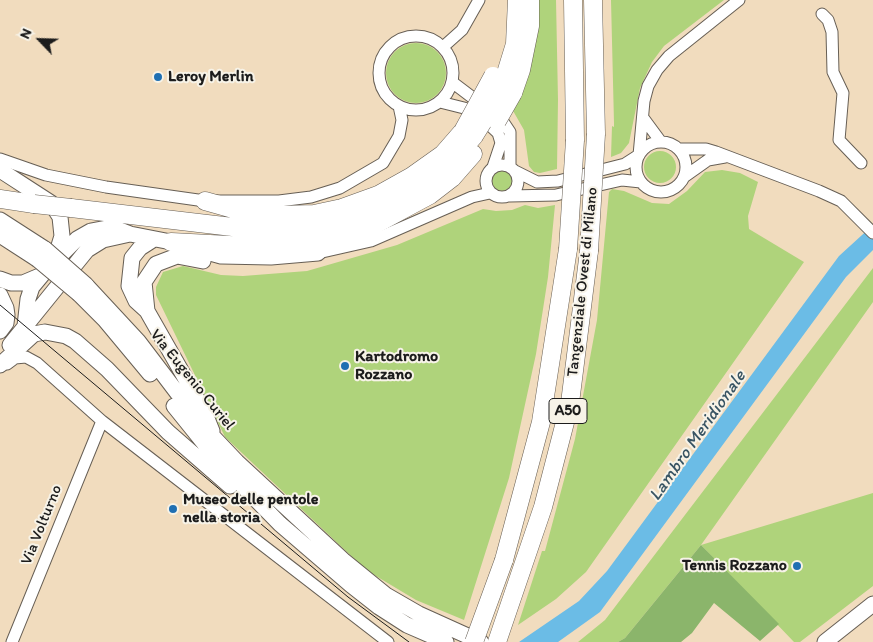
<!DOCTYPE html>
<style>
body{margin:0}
#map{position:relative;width:873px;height:642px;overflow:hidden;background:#f1dcbe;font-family:Itim,sans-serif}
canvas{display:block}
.north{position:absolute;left:15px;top:15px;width:50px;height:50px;-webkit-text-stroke:4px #f7f3e8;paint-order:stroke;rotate:294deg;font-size:14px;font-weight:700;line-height:20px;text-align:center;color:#1c1c1c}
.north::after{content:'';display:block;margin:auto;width:18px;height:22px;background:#1c1c1c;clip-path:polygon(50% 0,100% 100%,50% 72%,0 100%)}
</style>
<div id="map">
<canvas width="873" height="642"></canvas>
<div class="north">N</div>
</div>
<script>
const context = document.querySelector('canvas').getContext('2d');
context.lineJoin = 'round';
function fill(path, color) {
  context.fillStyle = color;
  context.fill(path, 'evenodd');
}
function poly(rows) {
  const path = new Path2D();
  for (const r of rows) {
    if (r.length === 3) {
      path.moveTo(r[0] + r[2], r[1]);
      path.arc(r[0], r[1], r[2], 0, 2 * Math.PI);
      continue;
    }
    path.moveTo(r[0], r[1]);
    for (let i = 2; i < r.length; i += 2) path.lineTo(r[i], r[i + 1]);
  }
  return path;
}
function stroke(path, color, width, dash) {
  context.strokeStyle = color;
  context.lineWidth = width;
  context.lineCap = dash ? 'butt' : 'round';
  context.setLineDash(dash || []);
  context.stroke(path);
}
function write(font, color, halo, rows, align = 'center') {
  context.font = font + ' Itim,sans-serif';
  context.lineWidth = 4;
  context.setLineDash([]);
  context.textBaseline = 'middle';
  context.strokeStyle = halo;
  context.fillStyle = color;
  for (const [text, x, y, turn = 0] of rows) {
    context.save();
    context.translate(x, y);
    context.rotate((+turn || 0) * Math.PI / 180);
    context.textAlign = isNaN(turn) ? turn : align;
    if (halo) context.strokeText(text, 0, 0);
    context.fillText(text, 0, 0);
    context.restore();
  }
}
const green = poly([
 [536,0,556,0,558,100,557,169,540,173,534,172,529,166,524,130,512,109],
 [611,0,724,0,664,46,652,62,640,88,629,143,621,153,611,157,612,126,614,127,614,123],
 [416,73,30],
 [660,167,16],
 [722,170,740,173,758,182,748,216,749,229,804,262,586,572,556,599,518,625,542,551,545,551,575,439,597,320,609,192,612,189,624,191,652,203,669,204,687,191,705,172],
 [502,181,10],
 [525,205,538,208,555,205,548,277,536,354,509,478,464,620,416,600,366,570,225,437,156,295,156,287,163,272,183,266,221,275,243,276,307,271,397,245,483,209,496,211,512,210],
 [873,268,873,302,701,545,873,493,873,586,800,642,794,642,701,545,625,638,618,642,578,642,605,620]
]);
const forest = poly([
 [701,545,779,624,760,641,714,603,692,633,681,642,618,642,625,638]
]);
const water = poly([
 [873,225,873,250,846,277,600,612,558,642,519,642,579,601,607,571,839,256]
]);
const minor = poly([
 [822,14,828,20,832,32,833,72,843,93,839,140,861,163],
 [416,73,37],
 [443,47,462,30,479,0],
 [452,82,502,120,510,132,510,167],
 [440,102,464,108,480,116,498,133,501,143,493,167],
 [644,119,661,142],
 [661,167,25],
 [679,149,706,149,716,152,819,191,841,201,873,233],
 [0,159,46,175,106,187,205,201,279,201,311,197,340,188,383,163,399,136,402,120,399,106],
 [502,181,16],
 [515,171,537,182,558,181,625,164,639,155,644,101,648,86,657,70,669,56,739,0],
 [684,177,708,160,725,157],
 [510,196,556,195,622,180,641,182],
 [318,253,371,241,472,197,490,193],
 [7,364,15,358,26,357,37,363,102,421,388,642],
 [12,642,102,421]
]);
const major = poly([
 [0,170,51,203,60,217,62,236,54,262,42,275,23,283,11,283,0,279],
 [0,220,45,249],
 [0,235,37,259],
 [154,239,140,248,132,258,129,286,136,301,147,311,204,411,212,431],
 [54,262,77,239,91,231,112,227,130,234,171,242,221,256,271,257,318,253],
 [86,285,138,341,201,424,237,462,343,560,386,595,419,614,481,642],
 [79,294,105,320,150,374],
 [0,295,6,308,7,315,6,323,0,331],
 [147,311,144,282,156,264,177,256,203,261],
 [25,326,28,299,32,287,42,275],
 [10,345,87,250,103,240,130,234],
 [0,365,34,334,45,332,66,336,75,341,107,369,168,432,230,486],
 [174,406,220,463,280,524,351,585,379,607,407,625,446,642],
 [825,642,873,604]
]);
const highway = poly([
 [573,0,575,140],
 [593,0,596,134],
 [503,83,515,44,517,0],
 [513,93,521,70,530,26,530,0],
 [0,199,34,204],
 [205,201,244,212,280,215,314,214,342,208,378,195,412,176,443,154,463,131],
 [71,208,258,230,306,230,333,226,357,219,401,198,431,179,459,154,474,136],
 [171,242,248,246,293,244,361,232,430,195,452,178,473,154],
 [504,560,541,422,568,249],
 [497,642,543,507,570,403,589,251]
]);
const tram = poly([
 [0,305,348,597,409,642]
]);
const majorBridge = poly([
 [45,249,86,285],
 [37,259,79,294]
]);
const highwayBridge = poly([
 [497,121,513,93],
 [463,131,493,76],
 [474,136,492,107,503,83],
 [34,204,71,208],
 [568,249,575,140],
 [589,251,596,134],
 [474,642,504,560]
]);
const markers = [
 [158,77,5,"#1f6fb2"],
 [345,366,5,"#1f6fb2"],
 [173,509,5,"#1f6fb2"],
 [797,566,5,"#1f6fb2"]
];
const shields = [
 [568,411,38]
];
const shieldNames = [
 ["A50",568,411]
];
const poiNames = [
 ["Leroy Merlin",168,77],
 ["Kartodromo",355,357],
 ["Rozzano",355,375],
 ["Museo delle pentole",183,500],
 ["nella storia",183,518],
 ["Tennis Rozzano",787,566,"right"]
];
const streetNames = [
 ["Tangenziale Ovest di Milano",583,282,-84],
 ["Via Eugenio Curiel",192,380,51],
 ["Via Volturno",42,525,-68]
];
const waterNames = [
 ["Lambro Meridionale",698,436,-55]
];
fill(green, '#afd37b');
fill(forest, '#8bb56b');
fill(water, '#6bbce6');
stroke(minor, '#675f55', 13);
stroke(major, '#675f55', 17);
stroke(highway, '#675f55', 19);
stroke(minor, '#fff', 11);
stroke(major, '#fff', 15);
stroke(highway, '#fff', 18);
stroke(tram, '#1c1c1c', 1);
stroke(majorBridge, '#675f55', 17, []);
stroke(highwayBridge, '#675f55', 19, []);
stroke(majorBridge, '#fff', 15);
stroke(highwayBridge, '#fff', 18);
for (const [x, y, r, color] of markers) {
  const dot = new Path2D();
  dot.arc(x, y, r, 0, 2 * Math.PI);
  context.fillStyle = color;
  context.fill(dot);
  stroke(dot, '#f7f3e8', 2);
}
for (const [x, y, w] of shields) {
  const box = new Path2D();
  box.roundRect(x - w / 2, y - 12.5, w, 25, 4);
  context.fillStyle = '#f7f3e8';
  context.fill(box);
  stroke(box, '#1c1c1c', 1);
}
write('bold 15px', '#1c1c1c', null, shieldNames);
write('bold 16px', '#1c1c1c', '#f7f3e8', poiNames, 'left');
write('16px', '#1c1c1c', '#f7f3e8', streetNames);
write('italic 18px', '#385463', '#f7f3e8', waterNames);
</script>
